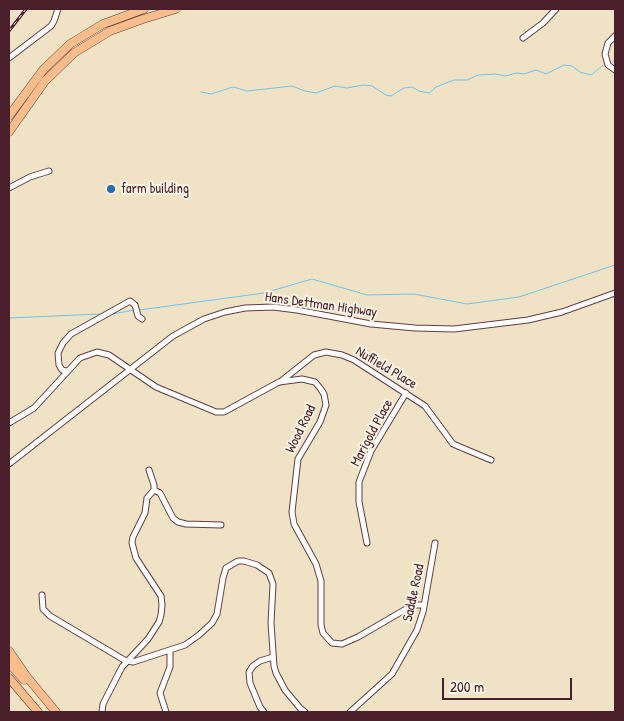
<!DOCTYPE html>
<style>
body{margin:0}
#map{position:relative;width:624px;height:721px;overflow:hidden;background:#f0e3c5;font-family:"Patrick Hand",sans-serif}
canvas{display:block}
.frame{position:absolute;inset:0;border:10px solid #4a1f2b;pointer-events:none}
.scale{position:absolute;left:442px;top:678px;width:130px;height:22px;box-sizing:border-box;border:2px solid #4a1f2b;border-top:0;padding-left:6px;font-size:15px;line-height:18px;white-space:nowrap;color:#4a1f2b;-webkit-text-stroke:4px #fcf5e5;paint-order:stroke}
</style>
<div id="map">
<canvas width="624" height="721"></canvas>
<div class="frame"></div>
<div class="scale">200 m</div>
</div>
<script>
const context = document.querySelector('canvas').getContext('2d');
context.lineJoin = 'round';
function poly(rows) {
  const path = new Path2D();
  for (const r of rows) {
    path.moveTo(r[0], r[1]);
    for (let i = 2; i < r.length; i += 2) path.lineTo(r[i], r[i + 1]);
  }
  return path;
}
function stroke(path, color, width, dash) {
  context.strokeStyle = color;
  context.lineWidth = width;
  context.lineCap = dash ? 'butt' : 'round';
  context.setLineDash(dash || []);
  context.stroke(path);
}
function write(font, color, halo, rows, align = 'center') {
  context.font = font + ' "Patrick Hand",sans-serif';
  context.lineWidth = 4;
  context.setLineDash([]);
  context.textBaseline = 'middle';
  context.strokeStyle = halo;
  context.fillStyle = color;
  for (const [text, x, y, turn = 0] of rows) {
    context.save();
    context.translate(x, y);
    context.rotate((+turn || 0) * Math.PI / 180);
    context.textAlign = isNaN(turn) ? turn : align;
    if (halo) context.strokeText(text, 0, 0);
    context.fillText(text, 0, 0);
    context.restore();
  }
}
const stream = poly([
 [612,62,615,60],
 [201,92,211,94,233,87,247,91,292,86,305,91,316,93,335,86,347,88,363,85,372,86,386,95,391,96,404,88,412,87,419,91,429,93,436,87,454,80,467,80,478,75,496,74,505,76,517,73,524,74,536,70,546,74,564,65,572,66,580,72,591,75,602,66],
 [139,310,264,293,312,279,367,295,414,294,467,304,519,297,615,265],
 [112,314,135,310],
 [9,318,100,314]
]);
const minor = poly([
 [615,36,608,43,605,54,608,65,615,70],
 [523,38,543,23,556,9],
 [9,58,51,26,54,21,58,9],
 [9,188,30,177,49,171],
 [66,371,62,370,59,365,58,353,63,343,71,334,130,301,135,305,138,316,142,319],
 [280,382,314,355,326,352,342,355,354,360,425,406,453,444,491,460],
 [9,423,34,408,80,358,97,352,109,355,156,387,216,412,224,412,279,382,302,379,315,382,320,388,324,394,326,405,320,422,298,459,292,512,294,524,316,564,321,581,321,625,323,633,332,643,342,644,358,637,413,605,424,605],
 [9,464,173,336,204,319,225,312,245,308,273,307,297,310,371,324,415,328,454,329,528,320,562,312,615,293],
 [149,470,154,485,154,490,160,493,173,518,178,522,186,524,221,525],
 [367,543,359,502,359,482,371,451,406,393],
 [42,595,43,609,50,616,126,661,133,662,185,645,199,635,212,623,217,614,223,578,226,568,238,561,244,561,257,565,269,573,273,584,271,623,274,666,276,673,285,690,300,708,305,712],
 [102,712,103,704,122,667,148,639,159,622,161,615,162,605,161,596,136,558,132,543,133,537,145,513,147,498,154,490],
 [166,712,160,693,170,667,170,651],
 [264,712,260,707,250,683,249,672,253,666,260,661,273,657],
 [350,712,392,674,417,630,423,612,435,543]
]);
const highway = poly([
 [9,116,43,70,70,44,103,24,144,9],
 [9,132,45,81,74,53,110,31,143,19,176,9],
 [9,651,27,677,56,712],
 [9,663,24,680],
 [9,678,38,712]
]);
const rail = poly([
 [9,31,26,9]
]);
const markers = [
 [111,189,5,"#1f6fb2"]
];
const poiNames = [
 ["farm building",121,189]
];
const streetNames = [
 ["Hans Dettman Highway",321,305,8],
 ["Nuffield Place",386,368,31],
 ["Wood Road",301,429,-64],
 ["Marigold Place",372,433,-62],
 ["Saddle Road",414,593,-78]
];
stroke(stream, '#70c1ec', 1);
stroke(minor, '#633c42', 7);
stroke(highway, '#633c42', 9);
stroke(minor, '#fff', 5);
stroke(highway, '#f9bc8b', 8);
stroke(rail, '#4a1f2b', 3);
stroke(rail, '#fcf5e5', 1, [4]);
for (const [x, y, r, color] of markers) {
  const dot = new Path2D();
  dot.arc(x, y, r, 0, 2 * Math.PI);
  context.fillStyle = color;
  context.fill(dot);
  stroke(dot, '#fcf5e5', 2);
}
write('14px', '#4a1f2b', '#fcf5e5', poiNames, 'left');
write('14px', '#4a1f2b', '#fcf5e5', streetNames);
</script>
